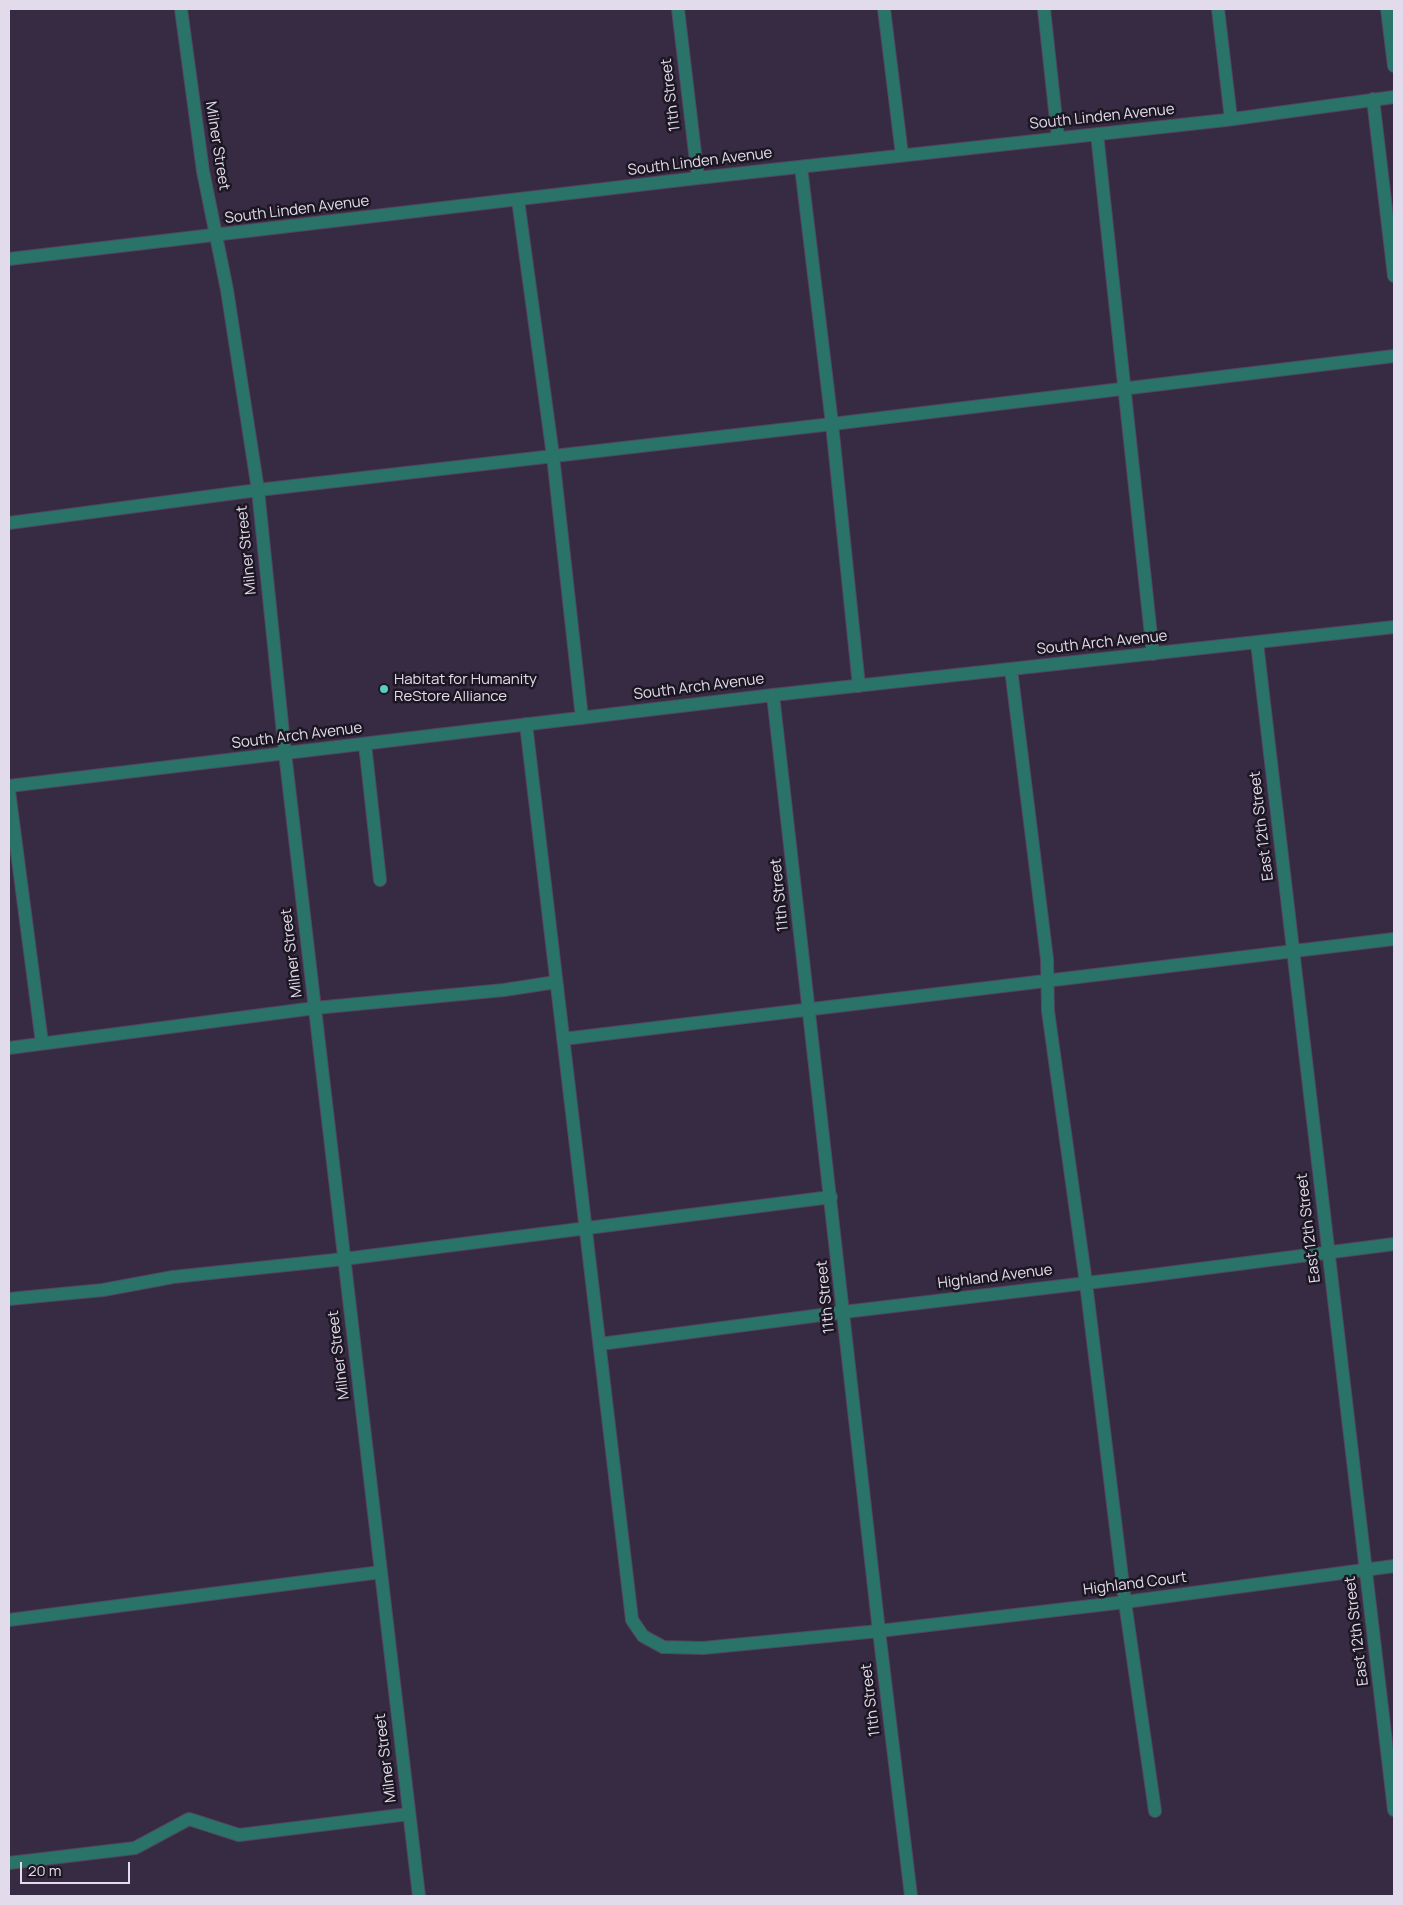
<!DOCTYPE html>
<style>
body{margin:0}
#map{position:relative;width:1403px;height:1905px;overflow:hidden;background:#372b44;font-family:Manrope,sans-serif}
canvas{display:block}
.frame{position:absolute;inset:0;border:10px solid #e2dbec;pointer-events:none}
.scale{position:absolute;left:20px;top:1862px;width:110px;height:22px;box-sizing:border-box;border:2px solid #e2dbec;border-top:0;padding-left:6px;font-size:15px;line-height:18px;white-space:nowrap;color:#e2dbec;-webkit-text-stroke:4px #1c1722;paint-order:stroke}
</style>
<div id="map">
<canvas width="1403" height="1905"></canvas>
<div class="frame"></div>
<div class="scale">20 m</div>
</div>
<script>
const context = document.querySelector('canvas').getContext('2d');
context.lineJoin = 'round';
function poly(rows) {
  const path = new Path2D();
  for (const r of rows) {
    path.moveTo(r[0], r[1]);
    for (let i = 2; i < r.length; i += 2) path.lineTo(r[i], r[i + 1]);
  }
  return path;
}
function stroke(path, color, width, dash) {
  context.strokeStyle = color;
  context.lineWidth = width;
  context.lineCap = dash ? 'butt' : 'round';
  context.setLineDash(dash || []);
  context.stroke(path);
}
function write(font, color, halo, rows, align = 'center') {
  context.font = font + ' Manrope,sans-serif';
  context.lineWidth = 5;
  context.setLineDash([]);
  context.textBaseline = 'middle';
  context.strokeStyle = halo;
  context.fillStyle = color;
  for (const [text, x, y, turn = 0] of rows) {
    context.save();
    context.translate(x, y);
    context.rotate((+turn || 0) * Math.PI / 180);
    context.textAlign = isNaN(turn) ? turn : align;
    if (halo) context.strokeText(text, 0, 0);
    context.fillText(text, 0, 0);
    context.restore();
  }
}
const minor = poly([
 [181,9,203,171,227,290,258,490,285,753,419,1896],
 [678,9,698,178],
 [884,9,902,155],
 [1044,9,1058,138],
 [1218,9,1231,119],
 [1387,9,1394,66],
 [1373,99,1394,276],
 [1097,134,1153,654],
 [801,167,832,424,859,686],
 [518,200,553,456,582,718],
 [9,259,698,178,1226,120,1394,97],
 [9,523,258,490,832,424,1394,356],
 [1257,643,1394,1810],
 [1011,669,1047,959,1048,1011,1086,1283,1125,1602,1155,1811],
 [773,695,879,1631,911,1896],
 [526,724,632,1620,643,1636,663,1647,703,1648,879,1631,1125,1602,1394,1566],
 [365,744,380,880],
 [9,786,773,695,1394,627],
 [9,791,42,1043],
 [563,1039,1394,939],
 [9,1048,315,1008,504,990,556,982],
 [9,1299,103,1290,173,1277,344,1259,831,1197],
 [600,1344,844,1312,1137,1277,1394,1244],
 [9,1620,381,1572],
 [9,1863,135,1848,189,1819,239,1835,409,1814]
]);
const markers = [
 [384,689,5,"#5acebd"]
];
const streetNames = [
 ["11th Street",671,95,-97],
 ["South Linden Avenue",1102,117,-6],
 ["Milner Street",217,146,81],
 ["South Linden Avenue",700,162,-7],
 ["South Linden Avenue",297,210,-7],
 ["Milner Street",247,550,-96],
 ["South Arch Avenue",1102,643,-6],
 ["South Arch Avenue",699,687,-7],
 ["South Arch Avenue",297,736,-7],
 ["East 12th Street",1262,826,-97],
 ["11th Street",780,895,-96],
 ["Milner Street",292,953,-97],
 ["East 12th Street",1309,1228,-97],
 ["Highland Avenue",995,1277,-7],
 ["11th Street",826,1297,-96],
 ["Milner Street",339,1355,-97],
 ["Highland Court",1135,1584,-7],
 ["East 12th Street",1357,1631,-97],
 ["11th Street",871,1700,-97],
 ["Milner Street",386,1758,-97]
];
const poiNames = [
 ["Habitat for Humanity",394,680],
 ["ReStore Alliance",394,697]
];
stroke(minor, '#52475f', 14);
stroke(minor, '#2a7368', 12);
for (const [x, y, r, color] of markers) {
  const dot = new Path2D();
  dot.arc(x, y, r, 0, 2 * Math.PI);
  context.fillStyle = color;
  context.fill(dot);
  stroke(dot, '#1c1722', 2);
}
write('15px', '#e2dbec', '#1c1722', streetNames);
write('15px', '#e2dbec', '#1c1722', poiNames, 'left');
</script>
